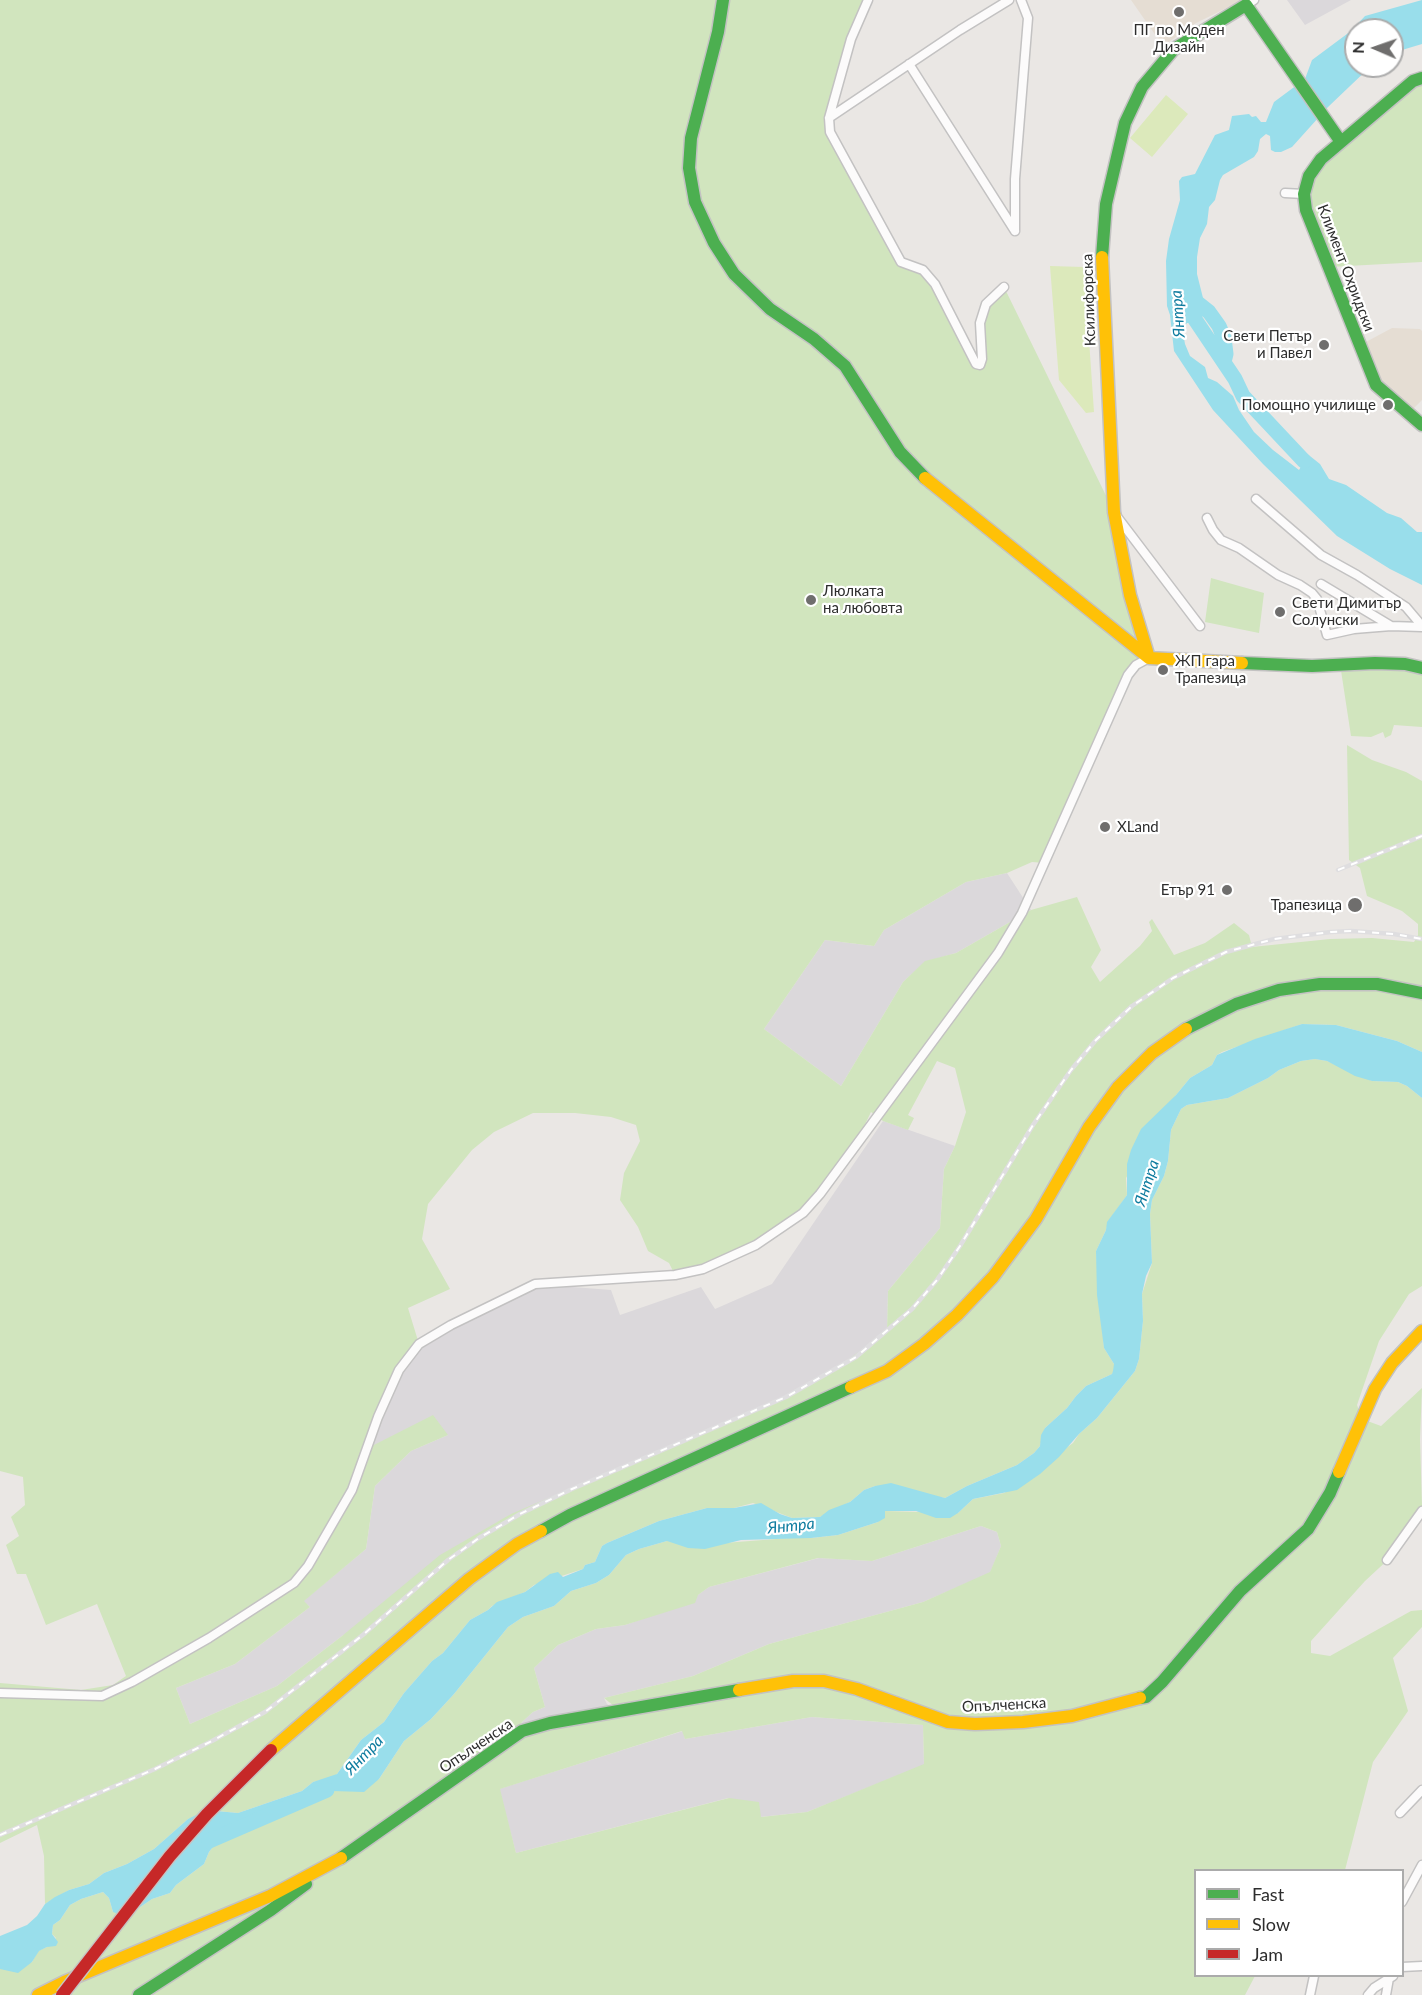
<!DOCTYPE html>
<meta charset="utf-8">
<style>
body{margin:0}
#map{position:relative;width:1422px;height:1995px;overflow:hidden;background:#eae7e4;font-family:Lato,sans-serif}
canvas{display:block}
.legend{position:absolute;left:1194px;top:1869px;width:210px;height:108px;box-sizing:border-box;background:#fff;border:2px solid #ababab;margin:0;padding:8px 10px;list-style:none;font-size:18px;color:#2d2d2d}
.legend li{display:flex;align-items:center;gap:12px;height:30px}
.legend b{width:30px;border:2px solid #ababab}
.north{position:absolute;left:1344px;top:18px;width:60px;height:60px;box-sizing:border-box;background:#fff;border:2px solid #ababab;border-radius:50%;rotate:272deg;font-size:16px;font-weight:700;line-height:24px;text-align:center;color:#2d2d2d}
.north::after{content:'';display:block;margin:auto;width:21px;height:27px;background:#6f6e6d;clip-path:polygon(50% 0,100% 100%,50% 72%,0 100%)}
</style>
<div id="map">
<canvas width="1422" height="1995"></canvas>
<ul class="legend">
<li><b style="height:8px;background:#4caf50"></b>Fast</li>
<li><b style="height:8px;background:#ffc107"></b>Slow</li>
<li><b style="height:8px;background:#c62828"></b>Jam</li>
</ul>
<div class="north">N</div>
</div>
<script>
const context = document.querySelector('canvas').getContext('2d');
context.lineJoin = 'round';
function fill(path, color) {
  context.fillStyle = color;
  context.fill(path, 'evenodd');
}
function poly(rows) {
  const path = new Path2D();
  for (const r of rows) {
    path.moveTo(r[0], r[1]);
    for (let i = 2; i < r.length; i += 2) path.lineTo(r[i], r[i + 1]);
  }
  return path;
}
function stroke(path, color, width, dash) {
  context.strokeStyle = color;
  context.lineWidth = width;
  context.lineCap = dash ? 'butt' : 'round';
  context.setLineDash(dash || []);
  context.stroke(path);
}
function write(font, color, halo, rows, align = 'center') {
  context.font = font + ' Lato,sans-serif';
  context.lineWidth = 4.5;
  context.setLineDash([]);
  context.textBaseline = 'middle';
  context.strokeStyle = halo;
  context.fillStyle = color;
  for (const [text, x, y, turn = 0] of rows) {
    context.save();
    context.translate(x, y);
    context.rotate((+turn || 0) * Math.PI / 180);
    context.textAlign = isNaN(turn) ? turn : align;
    if (halo) context.strokeText(text, 0, 0);
    context.fillText(text, 0, 0);
    context.restore();
  }
}
const industrial = poly([
 [1287,0,1351,0,1305,25],
 [1007,873,1031,910,956,953,925,962,903,982,841,1086,764,1029,825,940,874,946,884,930,966,882],
 [883,1121,955,1146,944,1169,940,1228,888,1291,887,1332,856,1357,826,1375,342,1636,277,1686,190,1724,176,1688,235,1664,310,1607,303,1601,366,1549,375,1486,411,1451,448,1435,367,1449,399,1370,419,1344,535,1284,611,1290,620,1315,701,1287,715,1309,772,1284],
 [981,1526,997,1532,1001,1546,990,1573,923,1602,769,1644,693,1676,604,1698,607,1704,620,1711,516,1736,522,1722,533,1712,545,1707,534,1668,558,1645,596,1629,625,1625,642,1619,698,1595,709,1587,819,1558,872,1561],
 [812,1717,923,1725,924,1765,807,1812,760,1817,728,1798,516,1853,499,1789,683,1731,685,1739]
]);
const education = poly([
 [1131,0,1243,0,1196,23,1163,46],
 [1392,328,1420,329,1422,331,1422,400,1410,412,1379,382,1364,343]
]);
const green = poly([
 [0,0,868,0,851,39,830,133,901,262,923,270,980,365,980,323,986,304,1004,287,1114,512,1149,658,1136,665,1045,863,1032,862,1007,873,966,882,884,930,874,946,825,940,764,1029,841,1086,903,982,925,961,956,953,1031,910,1077,897,1101,950,1091,967,1100,982,1140,946,1152,931,1149,922,1152,919,1174,955,1205,943,1234,923,1249,935,1252,947,1330,939,1372,938,1414,942,1418,935,1418,924,1402,911,1367,896,1360,868,1349,860,1347,745,1372,760,1406,772,1422,781,1422,1052,1397,1041,1336,1025,1302,1024,1222,1052,1217,1055,1212,1065,1190,1078,1176,1095,1126,1178,1127,1195,1108,1222,1106,1230,1096,1251,1104,1348,1114,1364,1114,1371,1112,1374,1086,1386,1076,1396,1067,1408,1045,1428,1040,1446,1034,1453,1017,1465,967,1486,945,1498,875,1486,864,1490,850,1502,820,1517,792,1518,753,1503,734,1508,707,1508,659,1521,607,1543,602,1546,595,1562,585,1565,583,1569,534,1585,525,1592,492,1606,488,1610,470,1620,443,1653,432,1661,404,1693,384,1722,361,1740,337,1774,333,1777,313,1782,302,1791,238,1813,216,1811,188,1819,154,1849,127,1864,104,1873,89,1884,69,1890,45,1904,44,1856,37,1825,0,1843,0,1683,81,1690,113,1685,126,1676,97,1604,46,1625,26,1574,17,1574,6,1545,19,1536,11,1517,25,1505,23,1477,0,1471],
 [937,1061,955,1068,966,1112,955,1146,944,1169,940,1228,888,1291,887,1332,826,1375,786,1397,511,1514,440,1555,342,1636,277,1686,190,1724,176,1688,235,1664,310,1607,304,1601,366,1549,375,1486,411,1451,448,1435,433,1415,368,1448,399,1370,419,1344,408,1308,450,1289,422,1239,428,1204,472,1150,494,1132,533,1113,575,1113,611,1117,636,1125,640,1141,624,1173,620,1200,638,1227,648,1251,669,1263,675,1275,756,1245,820,1194,855,1145,871,1112,883,1121,908,1130,914,1118,908,1115],
 [1422,78,1422,262,1329,267,1306,210,1309,176],
 [1211,578,1264,593,1259,633,1205,622],
 [1340,664,1422,668,1422,727,1394,725,1391,735,1385,738,1383,732,1371,737,1351,736],
 [1315,1059,1327,1061,1372,1081,1398,1082,1407,1086,1422,1098,1422,1286,1409,1294,1379,1341,1357,1405,1362,1419,1381,1426,1422,1388,1420,1439,1422,1506,1421,1514,1392,1556,1365,1581,1311,1641,1311,1653,1330,1656,1411,1611,1422,1610,1422,1627,1393,1658,1408,1711,1373,1762,1345,1870,1196,1870,1196,1976,1255,1976,1245,1995,0,1995,0,1969,32,1962,38,1951,47,1947,56,1938,52,1934,53,1925,60,1920,70,1905,81,1899,103,1892,109,1898,113,1912,133,1912,152,1899,170,1893,176,1885,204,1864,209,1852,219,1839,238,1826,283,1813,301,1799,321,1800,332,1791,341,1791,379,1779,404,1741,431,1719,454,1694,508,1627,523,1617,554,1606,571,1591,596,1583,609,1575,626,1555,639,1549,667,1541,724,1543,789,1538,811,1538,838,1535,878,1522,885,1511,958,1513,973,1499,1004,1493,1073,1443,1079,1434,1097,1418,1135,1371,1139,1359,1143,1321,1142,1294,1152,1263,1150,1214,1152,1200,1164,1176,1168,1161,1171,1130,1181,1109,1187,1105,1228,1098,1268,1078,1279,1070,1301,1061],
 [981,1526,997,1532,1001,1546,990,1572,923,1602,769,1644,693,1676,604,1698,619,1710,516,1734,522,1722,533,1712,545,1707,534,1668,558,1645,596,1629,625,1625,695,1603,698,1595,709,1587,818,1558,872,1561],
 [812,1717,923,1725,924,1764,807,1812,761,1817,759,1802,729,1798,516,1853,500,1789,682,1731,685,1739]
]);
const pitch = poly([
 [1166,95,1188,114,1152,157,1130,138],
 [1050,266,1084,267,1094,412,1086,413,1059,380]
]);
const water = poly([
 [1422,0,1422,44,1392,53,1392,30,1356,30,1356,66,1371,66,1328,107,1292,147,1281,152,1275,152,1271,150,1270,136,1266,134,1260,139,1258,151,1254,157,1223,175,1220,180,1215,200,1209,207,1207,224,1200,238,1197,257,1197,274,1203,298,1198,317,1200,327,1192,323,1187,323,1184,327,1183,333,1185,344,1190,356,1205,367,1208,378,1217,382,1233,396,1239,410,1254,432,1273,450,1299,470,1302,465,1288,448,1292,445,1302,452,1305,452,1320,464,1329,479,1346,485,1387,513,1401,518,1417,532,1422,532,1422,585,1390,569,1337,536,1263,464,1213,410,1174,351,1170,315,1167,306,1166,261,1169,239,1180,200,1179,181,1182,177,1195,174,1215,135,1229,130,1232,116,1249,114,1252,117,1256,116,1261,122,1266,122,1274,102,1305,79,1312,60,1351,31,1365,16],
 [1302,1024,1336,1025,1397,1041,1422,1052,1422,1098,1407,1086,1398,1082,1372,1081,1355,1076,1327,1061,1315,1059,1301,1061,1279,1070,1268,1078,1228,1098,1187,1105,1181,1109,1171,1130,1168,1161,1164,1176,1152,1200,1150,1214,1152,1263,1146,1276,1142,1294,1143,1321,1139,1359,1135,1371,1097,1418,1079,1434,1059,1457,1040,1474,1017,1490,973,1499,958,1513,950,1518,936,1518,916,1511,885,1511,885,1518,878,1522,838,1535,811,1538,741,1540,705,1549,688,1548,667,1541,639,1549,626,1555,609,1575,596,1583,571,1591,554,1606,523,1617,508,1627,454,1694,431,1719,404,1741,379,1779,364,1792,332,1791,321,1800,301,1799,283,1813,238,1826,219,1839,209,1852,204,1864,176,1885,170,1893,152,1899,133,1912,118,1914,113,1912,109,1898,103,1892,81,1899,70,1905,60,1920,53,1925,52,1934,58,1942,56,1946,47,1947,39,1951,32,1962,18,1973,0,1969,0,1936,27,1925,37,1916,45,1904,55,1897,69,1890,89,1884,104,1873,127,1864,154,1849,188,1819,200,1813,216,1811,238,1813,302,1791,313,1782,337,1774,361,1740,384,1722,404,1693,432,1661,443,1653,470,1620,488,1610,497,1602,525,1592,550,1574,558,1572,563,1577,583,1569,585,1565,595,1562,602,1546,607,1543,659,1521,707,1508,734,1508,761,1503,780,1514,792,1518,820,1517,829,1510,850,1502,864,1490,875,1486,891,1483,945,1498,967,1486,1017,1465,1034,1453,1040,1446,1041,1435,1045,1428,1067,1408,1076,1396,1086,1386,1112,1374,1113,1371,1114,1364,1104,1348,1097,1295,1096,1251,1106,1230,1107,1222,1127,1195,1127,1164,1131,1150,1141,1129,1176,1095,1190,1078,1212,1065,1217,1055,1255,1039]
]);
const river = poly([
 [1185,293,1209,312,1219,326,1224,338,1226,354,1224,362],
 [1190,312,1235,379,1243,396,1304,461],
 [209,1841,327,1790]
]);
const street = poly([
 [868,0,851,39,829,118,830,132,901,262,923,270,935,284,976,364,980,365,982,359,980,323,986,304,1004,287],
 [1246,5,1254,0],
 [909,64,1015,231],
 [829,118,960,30,1009,0],
 [1285,193,1304,194],
 [1015,231,1015,179,1028,18,1021,0],
 [1256,499,1321,555,1357,575,1406,607,1422,626],
 [1115,514,1200,626],
 [1207,518,1213,530,1221,540,1239,548,1278,575,1300,585,1312,593,1317,599,1327,635,1354,629,1391,626,1422,627],
 [1321,584,1391,626],
 [1387,1560,1422,1511],
 [0,1693,102,1696,132,1682,209,1638,294,1583,308,1566,352,1490,378,1417,399,1370,419,1344,451,1325,535,1284,675,1275,703,1269,756,1245,803,1213,820,1194,998,953,1022,913,1128,675,1136,665,1149,658],
 [1400,1813,1422,1790],
 [1402,1902,1422,1865],
 [1402,1967,1422,1966],
 [1310,1995,1314,1976],
 [1368,1995,1374,1988,1393,1976],
 [1386,1995,1389,1978]
]);
const fast = poly([
 [723,0,718,32,691,138,689,168,695,202,714,243,734,274,770,309,814,339,845,366,900,452,925,478],
 [1422,78,1413,81,1321,159,1309,176,1304,194,1306,210,1376,385,1422,425],
 [1102,257,1106,204,1125,123,1142,87,1174,49,1246,5,1341,142],
 [1242,663,1312,666,1375,663,1405,664,1422,668],
 [1186,1029,1236,1004,1279,990,1320,984,1377,984,1422,993],
 [541,1531,570,1515,851,1387],
 [1140,1698,1146,1697,1162,1682,1240,1591,1308,1529,1330,1493,1339,1472],
 [341,1858,522,1731,550,1723,739,1690],
 [139,1995,271,1910,306,1884]
]);
const slow = poly([
 [1102,257,1114,512,1130,595,1149,658],
 [925,478,1149,658,1242,663],
 [851,1387,887,1371,924,1344,957,1315,993,1277,1036,1219,1089,1127,1118,1087,1152,1053,1186,1029],
 [1339,1472,1375,1389,1392,1363,1422,1331],
 [739,1690,793,1681,824,1681,857,1689,948,1722,975,1724,1023,1722,1072,1716,1140,1698],
 [271,1750,469,1579,517,1544,541,1531],
 [38,1995,64,1982,270,1896,341,1858]
]);
const rail = poly([
 [1338,870,1422,836],
 [0,1835,155,1769,212,1741,265,1712,364,1634,448,1560,479,1538,520,1514,572,1489,786,1397,856,1357,912,1309,937,1280,960,1246,1033,1125,1071,1070,1096,1040,1132,1006,1173,978,1226,952,1274,939,1331,932,1351,931,1394,934,1422,939]
]);
const jamBridge = poly([
 [62,1995,170,1856,207,1814,271,1750]
]);
const markers = [
 [1179,12,6,"#6f6e6d"],
 [1324,345,6,"#6f6e6d"],
 [1388,405,6,"#6f6e6d"],
 [811,600,6,"#6f6e6d"],
 [1280,612,6,"#6f6e6d"],
 [1163,670,6,"#6f6e6d"],
 [1105,827,6,"#6f6e6d"],
 [1227,890,6,"#6f6e6d"],
 [1355,905,8,"#6f6e6d"]
];
const poiNames = [
 ["ПГ по Моден",1179,30,"center"],
 ["Дизайн",1179,47,"center"],
 ["Свети Петър",1312,336],
 ["и Павел",1312,353],
 ["Помощно училище",1376,405],
 ["Люлката",823,591,"left"],
 ["на любовта",823,608,"left"],
 ["Свети Димитър",1292,603,"left"],
 ["Солунски",1292,620,"left"],
 ["ЖП гара",1175,661,"left"],
 ["Трапезица",1175,678,"left"],
 ["XLand",1117,827,"left"],
 ["Етър 91",1215,890],
 ["Трапезица",1342,905]
];
const streetNames = [
 ["Климент Охридски",1346,268,69],
 ["Ксилифорска",1089,300,-92],
 ["Опълченска",1004,1705,-3],
 ["Опълченска",476,1746,-34]
];
const waterNames = [
 ["Янтра",1178,314,-94],
 ["Янтра",1147,1183,-72],
 ["Янтра",791,1526,-6],
 ["Янтра",364,1755,-46]
];
fill(industrial, '#dbd8db');
fill(education, '#e5ddd3');
fill(green, '#d1e5be');
fill(pitch, '#dce9bb');
fill(water, '#99deeb');
stroke(river, '#99deeb', 15);
stroke(street, '#c3c2c2', 11);
stroke(fast, '#c3c2c2', 15);
stroke(slow, '#c3c2c2', 15);
stroke(street, '#fcfbfb', 8);
stroke(fast, '#4caf50', 12);
stroke(slow, '#ffc107', 12);
stroke(rail, '#dfdee0', 4.5);
stroke(rail, '#fff', 2, [7]);
stroke(jamBridge, '#c6c4c3', 15, []);
stroke(jamBridge, '#c62828', 12);
for (const [x, y, r, color] of markers) {
  const dot = new Path2D();
  dot.arc(x, y, r, 0, 2 * Math.PI);
  context.fillStyle = color;
  context.fill(dot);
  stroke(dot, '#fff', 2);
}
write('15px', '#2d2d2d', '#fff', poiNames, 'right');
write('15px', '#2d2d2d', '#fff', streetNames);
write('italic 16px', '#0f7c9f', '#fff', waterNames);
</script>
